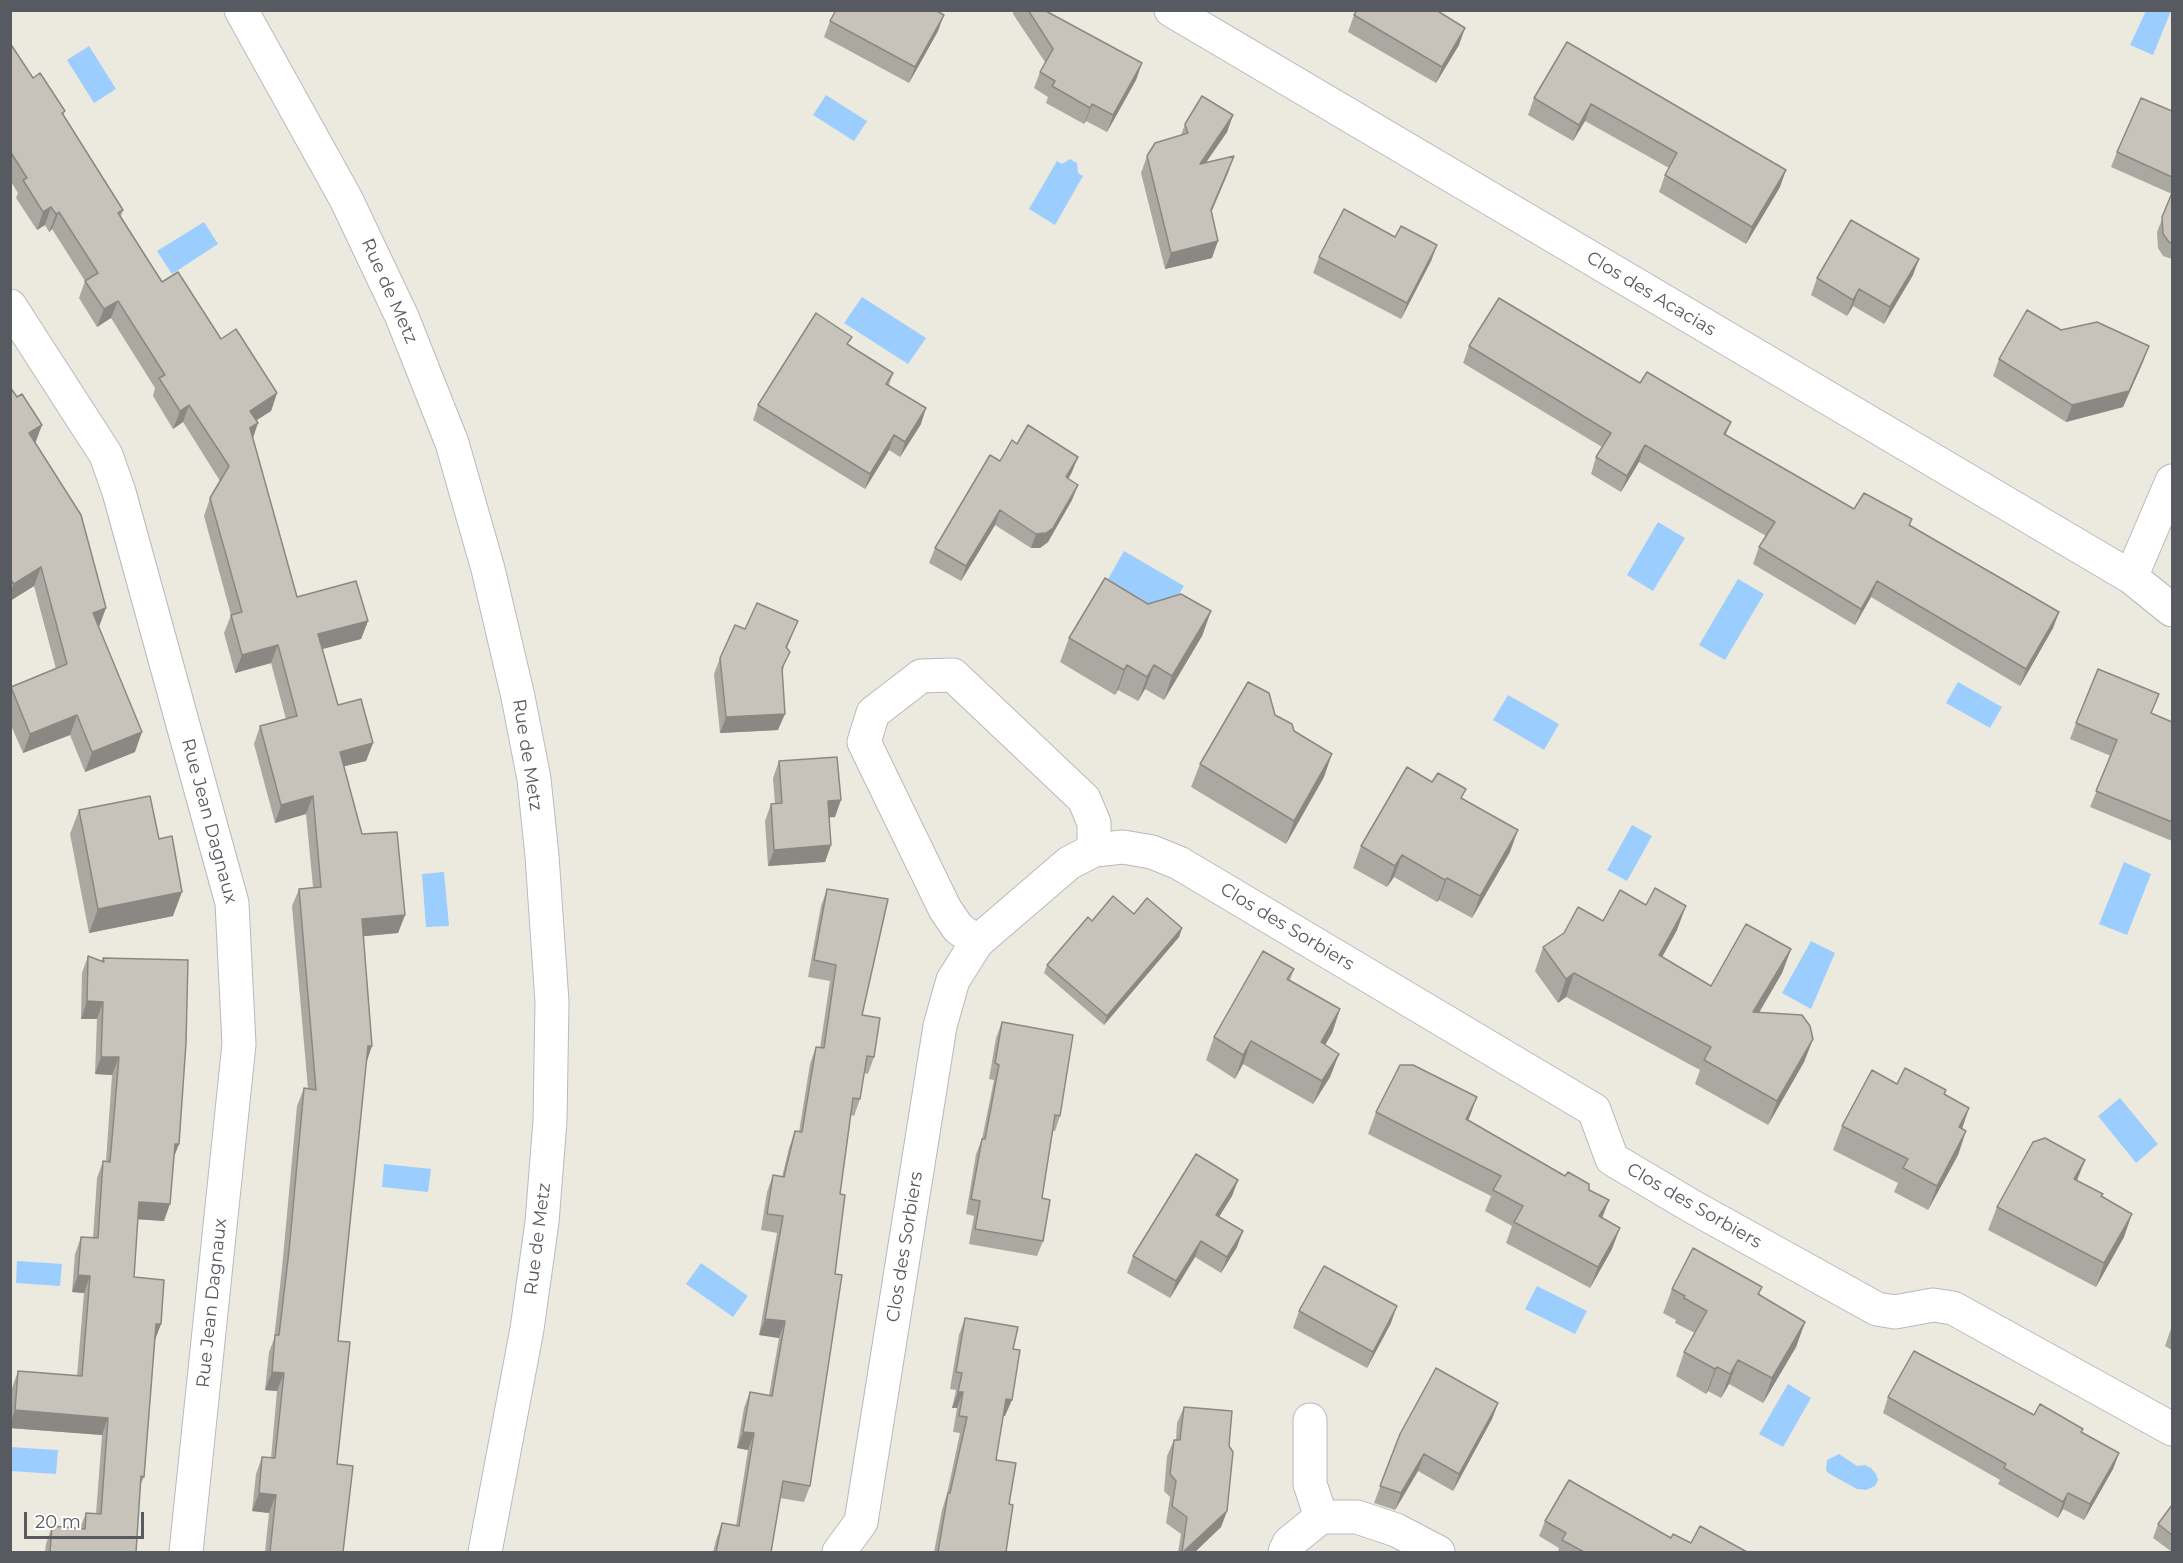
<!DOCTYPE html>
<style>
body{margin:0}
#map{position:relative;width:2183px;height:1563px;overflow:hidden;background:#eceade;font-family:Montserrat,sans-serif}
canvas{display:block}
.frame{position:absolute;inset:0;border:12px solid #575b61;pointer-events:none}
.scale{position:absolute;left:24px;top:1512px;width:120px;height:27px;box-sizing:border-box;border:3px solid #575b61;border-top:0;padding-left:8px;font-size:18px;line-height:21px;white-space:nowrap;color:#575b61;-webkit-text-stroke:4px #fff;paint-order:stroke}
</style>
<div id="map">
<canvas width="2183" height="1563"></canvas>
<div class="frame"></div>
<div class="scale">20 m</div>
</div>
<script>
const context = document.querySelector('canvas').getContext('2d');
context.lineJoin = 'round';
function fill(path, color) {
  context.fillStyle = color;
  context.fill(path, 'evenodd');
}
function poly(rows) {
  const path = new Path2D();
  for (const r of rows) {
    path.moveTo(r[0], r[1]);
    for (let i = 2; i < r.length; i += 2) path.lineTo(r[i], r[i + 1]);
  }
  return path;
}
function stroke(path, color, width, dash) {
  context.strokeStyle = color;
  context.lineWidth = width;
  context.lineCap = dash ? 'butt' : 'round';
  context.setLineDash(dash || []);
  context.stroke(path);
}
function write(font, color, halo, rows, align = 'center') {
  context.font = font + ' Montserrat,sans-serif';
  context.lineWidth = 4.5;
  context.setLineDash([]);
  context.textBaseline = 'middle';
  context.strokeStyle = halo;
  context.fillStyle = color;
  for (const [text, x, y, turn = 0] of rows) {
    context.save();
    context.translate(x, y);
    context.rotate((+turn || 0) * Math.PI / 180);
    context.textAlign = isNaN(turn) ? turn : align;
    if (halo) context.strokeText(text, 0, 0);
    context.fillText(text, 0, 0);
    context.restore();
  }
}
const water = poly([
 [2146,11,2171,11,2153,55,2130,45],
 [89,46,116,89,94,103,67,60],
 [826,95,867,121,854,141,813,115],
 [1070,159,1077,163,1078,173,1083,176,1055,225,1029,209,1057,161,1062,164],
 [204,222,218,244,172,274,157,251],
 [862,297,926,338,908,364,844,323],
 [1658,522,1685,538,1653,591,1627,575],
 [1124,551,1184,586,1167,614,1108,579],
 [1738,579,1764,594,1725,660,1699,645],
 [1958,682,2002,707,1990,728,1946,703],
 [1508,695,1559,724,1544,750,1493,720],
 [1632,825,1652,836,1627,881,1607,870],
 [2124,862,2151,874,2127,935,2099,924],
 [444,872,449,926,426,927,422,874],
 [1811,941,1835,953,1811,1009,1782,993],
 [2120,1098,2158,1144,2136,1163,2098,1116],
 [384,1164,431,1169,428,1192,382,1187],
 [17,1261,62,1264,60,1286,16,1283],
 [701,1263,748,1296,733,1317,686,1284],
 [1537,1286,1587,1311,1575,1334,1525,1309],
 [1788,1384,1811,1398,1783,1447,1759,1434],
 [10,1447,58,1450,56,1474,11,1471],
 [1839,1454,1857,1466,1865,1465,1871,1468,1876,1474,1878,1480,1875,1486,1866,1490,1857,1489,1828,1473,1826,1470,1827,1460]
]);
const minor = poly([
 [1171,10,2131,577,2172,610],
 [10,306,106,455,119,492,232,903,239,1044,186,1552],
 [2131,577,2172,481],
 [977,942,958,928,945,909,864,742,873,713,921,676,953,675,1084,799,1094,823,1094,850],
 [1310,1420,1310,1484,1321,1517],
 [839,1552,861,1522,940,1026,953,980,977,942,1069,863,1094,850,1123,847,1152,852,1179,863,1594,1110,1612,1159,1693,1207,1877,1309,1895,1312,1933,1305,1953,1308,2172,1429],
 [1285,1552,1289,1543,1321,1517,1357,1517,1396,1530,1438,1552]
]);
const secondary = poly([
 [241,10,346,199,402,317,452,443,488,569,518,697,534,779,542,856,552,1002,550,1121,542,1222,527,1329,485,1552]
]);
const wall = poly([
 [1014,10,1044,10,1142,63,1136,80,1107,132,1086,121,1084,124,1046,103,1048,97,1034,88,1040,72,1045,62,1013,14],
 [1354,15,1459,45,1436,83,1348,32],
 [830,21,938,31,909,83,824,37],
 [1567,42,1780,187,1746,244,1659,192,1665,175,1669,168,1585,121,1573,141,1528,115,1534,98],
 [10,43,33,78,65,111,63,115,123,210,121,216,162,282,277,393,271,411,257,420,253,438,297,597,368,621,361,639,322,649,338,705,373,743,366,761,344,766,362,834,405,915,398,933,363,936,366,1063,338,1341,337,1464,343,1552,265,1552,269,1513,252,1511,256,1474,262,1457,271,1458,277,1391,265,1390,269,1352,274,1339,282,1268,297,1106,304,1088,308,1089,292,906,299,889,313,887,306,814,275,823,254,744,260,726,286,719,271,663,235,673,224,633,231,615,204,516,210,498,220,481,183,422,173,429,153,396,155,388,111,318,97,327,79,298,85,281,52,229,49,232,45,225,37,230,16,198,18,193,10,180],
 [2172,111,2172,259,2163,256,2158,248,2157,232,2172,194,2111,167,2117,152],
 [1233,115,1227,132,1206,162,1234,156,1211,212,1212,258,1165,269,1141,173,1147,156,1181,135,1185,124],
 [1395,237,1437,245,1431,261,1401,319,1313,273,1319,257],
 [1913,275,1884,324,1853,306,1847,316,1811,295,1817,278],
 [2061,330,2143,362,2123,407,2066,422,1993,376,1999,359],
 [849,345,893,373,889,385,921,424,900,457,889,450,865,489,753,420,758,405],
 [1469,346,1640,383,1731,422,1726,435,1854,509,1912,519,1910,525,2059,612,2053,628,2020,686,1871,597,1855,625,1753,564,1759,547,1766,536,1639,462,1621,492,1591,474,1596,457,1602,447,1463,363],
 [10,387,35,443,99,627,135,752,85,772,70,735,23,753,10,723,11,687,56,669,34,586,10,601],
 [1017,444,1072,472,1068,479,1072,500,1048,542,1040,548,1031,548,995,525,961,581,929,563,935,548,1000,461],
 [1148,604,1211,611,1202,636,1164,700,1145,689,1138,701,1118,690,1115,695,1060,662,1069,638],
 [798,621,787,648,783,671,778,730,720,733,714,674,720,658,745,629],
 [2151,713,2172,722,2172,841,2090,807,2111,756,2070,739,2076,723],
 [1275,715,1294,731,1324,777,1286,844,1191,787,1200,764],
 [779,761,835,817,829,817,831,845,825,862,768,866,765,821,771,804,775,804,773,778],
 [1463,799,1510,852,1472,918,1439,900,1437,902,1394,877,1387,887,1353,868,1361,846],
 [79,810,173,916,89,933,70,834],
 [827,889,874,1057,868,1074,864,1073,860,1099,854,1116,851,1115,840,1194,835,1274,810,1486,804,1502,780,1498,771,1552,713,1552,716,1540,722,1523,736,1526,748,1450,737,1448,744,1408,750,1392,769,1395,779,1338,759,1335,777,1233,761,1230,767,1192,773,1175,782,1177,789,1148,795,1131,799,1132,810,1064,816,1047,820,1048,830,981,808,977,821,906],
 [1134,914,1182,928,1179,937,1104,1025,1044,973,1047,965,1092,921],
 [1603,921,1677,930,1662,957,1711,986,1791,949,1782,973,1759,1013,1813,1039,1804,1062,1768,1125,1695,1084,1700,1070,1566,997,1558,1003,1535,971,1543,947],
 [88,956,102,961,103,958,179,1144,174,1156,164,1221,138,1219,134,1277,161,1324,155,1340,144,1477,140,1486,136,1552,45,1552,46,1544,52,1526,80,1528,86,1513,96,1514,102,1435,10,1428,10,1409,12,1388,18,1371,77,1376,84,1293,72,1292,75,1254,81,1237,93,1238,97,1178,103,1161,106,1161,112,1075,95,1074,97,1019,81,1019,82,973],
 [1294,969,1290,980,1340,1009,1332,1033,1325,1045,1339,1054,1330,1077,1313,1104,1243,1064,1235,1079,1206,1060,1214,1037],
 [1002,1022,1060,1116,1055,1131,1053,1131,1042,1198,1043,1241,1037,1256,969,1244,974,1216,966,1214,976,1154,982,1139,994,1080,989,1079,996,1038],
 [1897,1084,1946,1090,1945,1094,1962,1129,1966,1131,1958,1155,1928,1210,1894,1192,1898,1183,1833,1150,1842,1126],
 [1477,1097,1468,1121,1589,1190,1603,1218,1612,1249,1590,1288,1506,1243,1512,1226,1485,1211,1491,1196,1368,1134,1376,1112],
 [1238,1180,1232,1196,1219,1217,1237,1247,1221,1273,1195,1257,1170,1298,1127,1273,1133,1256],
 [2077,1180,2102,1197,2124,1237,2096,1287,1988,1230,1997,1207],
 [1762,1287,1759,1295,1805,1322,1796,1347,1763,1403,1729,1384,1721,1398,1708,1391,1706,1394,1676,1376,1684,1352,1695,1333,1675,1323,1676,1320,1663,1313,1672,1289],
 [1299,1311,1391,1323,1367,1368,1293,1328],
 [965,1318,1013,1349,1005,1416,1003,1416,996,1460,1009,1504,1006,1552,934,1552,942,1510,947,1494,960,1433,953,1432,957,1408,952,1408,956,1390,950,1389,959,1335],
 [2172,1326,2172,1350,2165,1346],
 [1888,1397,2034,1415,2082,1432,2119,1453,2113,1469,2084,1520,2063,1509,2058,1518,1998,1484,2000,1480,1883,1413],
 [1498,1403,1492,1419,1453,1491,1418,1471,1395,1510,1374,1503,1400,1434],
 [1184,1407,1229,1446,1227,1511,1221,1527,1195,1552,1178,1552,1181,1534,1166,1523,1170,1497,1164,1491,1167,1456,1174,1440,1176,1440,1177,1423],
 [2172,1505,2172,1552,2153,1538,2158,1524],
 [1545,1521,1671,1538,1691,1543,1747,1552,1558,1552,1559,1548,1539,1536]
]);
const shadedWall = poly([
 [944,15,938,31,909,83,915,67],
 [1465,28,1459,45,1436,83,1442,67],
 [1142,63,1136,80,1107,132,1113,115],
 [1092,104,1086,121,1084,124,1090,108],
 [1591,104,1585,121,1573,141,1579,125],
 [1233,115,1227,132,1194,180,1200,164],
 [1234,156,1228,173,1205,227,1211,210],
 [1786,170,1780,187,1746,244,1752,227],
 [51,207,45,225,37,230,43,212],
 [59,212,52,229,49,232,56,214],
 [1218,241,1212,258,1165,269,1171,253],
 [1437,245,1431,261,1401,319,1407,303],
 [1919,259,1913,275,1884,324,1890,307],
 [1859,289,1853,306,1847,316,1853,300],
 [118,301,111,318,97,327,104,309],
 [2149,346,2143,362,2123,407,2066,422,2072,405],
 [277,393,271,411,244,428,250,411],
 [189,405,183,422,173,429,180,411],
 [926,408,921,424,900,457,905,442],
 [258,423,252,441,250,428],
 [42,425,35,444,29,433],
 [894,435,889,450,865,489,870,474],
 [1645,445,1639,462,1621,492,1627,476],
 [1078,457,1072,472,1061,492,1066,477],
 [1078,485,1072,500,1048,542,1040,548,1031,548,1036,534],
 [1000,510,995,525,961,581,966,566],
 [41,567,34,586,10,601,10,593,14,584],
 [1877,581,1871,597,1855,625,1861,609],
 [106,608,99,627,93,613],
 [1211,611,1202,636,1164,700,1172,676],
 [2059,612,2053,628,2020,686,2026,669],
 [368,621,361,639,311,652,318,634],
 [278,645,271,663,235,673,242,655],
 [1127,665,1118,690,1115,695,1124,670],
 [1154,665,1145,689,1138,701,1147,677],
 [785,714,778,730,720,733,726,717],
 [77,715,70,735,23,753,30,734],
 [142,732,135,752,85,772,92,752],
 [373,743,366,761,333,769,340,752],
 [1332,754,1324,777,1286,844,1294,821],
 [313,796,306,814,275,823,281,805],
 [841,800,835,817,822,818,828,801],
 [1518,830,1510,852,1472,918,1480,896],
 [831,845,825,862,768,866,774,850],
 [1402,855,1394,877,1387,887,1395,866],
 [1447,878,1439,900,1437,902,1445,880],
 [182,892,173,916,89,933,98,909],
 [1686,906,1677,930,1650,979,1659,955],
 [405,915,398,933,356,937,362,919],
 [1182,928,1179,937,1104,1025,1107,1016],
 [1791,949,1782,973,1745,1036,1753,1012],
 [1574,973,1566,997,1558,1003,1566,979],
 [87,1001,103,1002,97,1019,81,1019],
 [1340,1009,1332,1033,1313,1066,1321,1042],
 [1813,1039,1804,1062,1768,1125,1777,1101],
 [1251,1041,1243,1064,1235,1079,1243,1055],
 [368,1046,372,1046,366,1064],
 [1339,1054,1330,1077,1313,1104,1322,1081],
 [101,1057,119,1057,112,1075,95,1074],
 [1477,1097,1469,1118,1458,1141,1466,1119],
 [1969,1108,1961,1132,1959,1127],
 [1966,1131,1958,1155,1928,1210,1937,1186],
 [175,1144,179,1144,172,1162],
 [2085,1160,2076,1183,2074,1179],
 [1238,1180,1232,1196,1210,1231,1216,1215],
 [1609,1200,1601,1221,1599,1216],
 [139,1202,170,1204,164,1221,133,1219],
 [2132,1214,2124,1237,2096,1287,2104,1263],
 [1620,1228,1612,1249,1590,1288,1598,1267],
 [1243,1231,1237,1247,1221,1273,1227,1257],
 [1201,1241,1195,1257,1170,1298,1176,1281],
 [78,1275,90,1276,84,1293,72,1292],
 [1397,1306,1391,1323,1367,1368,1373,1352],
 [765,1319,785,1321,779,1338,759,1335],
 [1805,1322,1796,1347,1763,1403,1772,1378],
 [156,1324,161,1324,154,1342],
 [1738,1360,1729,1384,1721,1398,1730,1374],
 [1717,1367,1708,1391,1706,1394,1715,1369],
 [272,1372,284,1373,277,1391,265,1390],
 [958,1392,963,1392,957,1408,952,1408],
 [1006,1399,1012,1400,1005,1416,1000,1416],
 [1498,1403,1492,1419,1453,1491,1459,1474],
 [15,1410,108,1418,102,1435,10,1428,10,1424],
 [743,1432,754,1433,748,1450,737,1448],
 [2119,1453,2113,1469,2084,1520,2090,1504],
 [1424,1454,1418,1471,1395,1510,1401,1493],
 [259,1493,276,1495,269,1513,252,1511],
 [2068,1493,2063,1509,2058,1518,2063,1502],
 [1227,1511,1221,1527,1195,1552,1183,1552]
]);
const building = poly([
 [836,10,935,10,944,15,915,67,830,21,836,10],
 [1028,10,1044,10,1142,63,1113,115,1092,104,1090,108,1052,86,1055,81,1040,72,1053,49,1028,10],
 [1357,10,1436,10,1465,28,1442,67,1354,15,1357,10],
 [1567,42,1786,170,1752,227,1665,175,1677,153,1591,104,1579,125,1534,98,1567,42],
 [10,43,33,78,40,73,65,111,62,113,123,210,118,213,162,282,178,272,221,339,236,329,277,393,250,411,258,423,250,428,297,597,356,581,368,621,318,634,338,705,361,699,373,743,340,752,362,834,397,832,405,915,362,919,372,1046,368,1046,338,1341,350,1342,337,1464,353,1466,343,1552,270,1552,276,1495,259,1493,262,1457,275,1458,284,1373,272,1372,275,1335,279,1335,289,1251,304,1088,316,1090,299,889,321,887,313,796,281,805,260,726,297,716,278,645,242,655,231,615,242,612,210,498,229,466,189,405,180,411,159,378,165,375,118,301,104,309,85,281,98,273,59,212,56,214,51,207,43,212,23,180,27,178,10,151,10,43],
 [1202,96,1233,115,1200,164,1234,156,1211,210,1218,241,1171,253,1147,156,1155,143,1188,133,1185,124,1202,96],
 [2141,98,2172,111,2172,177,2117,152,2141,98],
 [2172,193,2172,243,2169,242,2163,234,2162,217,2172,193],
 [1344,209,1395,237,1401,226,1437,245,1407,303,1319,257,1344,209],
 [1851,220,1919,259,1890,307,1859,289,1853,300,1817,278,1851,220],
 [1499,298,1640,383,1647,372,1731,422,1724,434,1854,509,1864,493,1912,519,1909,525,2059,612,2026,669,1877,581,1861,609,1759,547,1775,522,1645,445,1627,476,1596,457,1611,433,1469,346,1499,298],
 [2027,310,2061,330,2097,322,2149,346,2129,391,2072,405,1999,359,2027,310],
 [816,313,852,337,847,344,893,373,886,384,926,408,905,442,894,435,870,474,758,405,816,313],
 [10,387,17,397,22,394,42,425,29,433,81,515,106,608,93,613,142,732,92,752,77,715,30,734,11,687,67,664,41,567,14,584,10,579,10,387],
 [1028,425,1078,457,1066,477,1078,485,1053,528,1046,533,1036,534,1000,510,966,566,935,548,990,455,1000,461,1012,440,1017,444,1028,425],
 [1105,578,1148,604,1181,594,1211,611,1172,676,1154,665,1147,677,1127,665,1124,670,1069,638,1105,578],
 [757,603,798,621,786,647,790,652,782,668,785,714,726,717,720,658,735,625,745,629,757,603],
 [2098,669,2159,694,2151,713,2172,722,2172,822,2096,791,2117,740,2076,723,2098,669],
 [1248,682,1269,693,1275,715,1292,724,1294,731,1332,754,1294,821,1200,764,1248,682],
 [837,757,841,800,828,801,831,845,774,850,771,804,782,803,779,761,837,757],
 [1407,767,1432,782,1438,773,1466,789,1461,798,1518,830,1480,896,1447,878,1445,880,1402,855,1395,866,1361,846,1407,767],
 [150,796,159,839,172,836,182,892,98,909,79,810,150,796],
 [1655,888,1686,906,1659,955,1711,986,1746,924,1791,949,1753,1012,1802,1015,1810,1026,1813,1039,1777,1101,1704,1060,1711,1047,1574,973,1566,979,1543,947,1564,933,1578,907,1603,921,1620,890,1646,905,1655,888],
 [827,889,888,899,862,1015,880,1018,874,1057,867,1056,860,1099,853,1098,840,1194,845,1195,835,1274,842,1275,810,1486,783,1481,771,1552,716,1552,722,1523,739,1526,754,1433,743,1432,750,1392,772,1396,785,1321,765,1319,783,1216,767,1214,773,1175,784,1177,795,1131,802,1132,816,1047,824,1048,836,965,814,960,827,889],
 [1113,896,1134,914,1147,898,1182,928,1107,1016,1047,965,1088,917,1092,921,1113,896],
 [1263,951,1294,969,1287,979,1340,1009,1321,1042,1339,1054,1322,1081,1251,1041,1243,1055,1214,1037,1263,951],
 [88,956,104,962,103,958,188,960,186,1043,179,1144,175,1144,170,1204,139,1202,134,1277,164,1280,161,1324,156,1324,144,1477,141,1476,136,1552,50,1552,52,1526,85,1529,86,1513,101,1514,108,1418,15,1410,18,1371,82,1376,90,1276,78,1275,81,1237,98,1238,103,1161,110,1162,119,1057,101,1057,103,1002,87,1001,88,956],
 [1002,1022,1073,1035,1060,1116,1055,1115,1042,1198,1050,1200,1043,1241,975,1229,980,1201,971,1199,982,1139,985,1139,999,1065,995,1063,1002,1022],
 [1400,1065,1413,1065,1477,1097,1466,1119,1565,1176,1568,1172,1589,1184,1589,1190,1609,1200,1599,1216,1620,1228,1598,1267,1514,1222,1523,1206,1493,1190,1501,1176,1376,1112,1400,1065],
 [1905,1068,1946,1090,1944,1094,1969,1108,1959,1127,1966,1131,1937,1186,1903,1168,1908,1159,1842,1126,1872,1070,1897,1084,1905,1068],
 [2045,1138,2085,1160,2074,1179,2103,1194,2101,1196,2132,1214,2104,1263,1997,1207,2033,1142,2045,1138],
 [1196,1154,1238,1180,1216,1215,1243,1231,1227,1257,1201,1241,1176,1281,1133,1256,1196,1154],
 [1693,1248,1762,1287,1758,1294,1805,1322,1772,1378,1738,1360,1730,1374,1717,1367,1715,1369,1684,1352,1707,1311,1684,1298,1685,1296,1672,1289,1693,1248],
 [1324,1266,1397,1306,1373,1352,1299,1311,1324,1266],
 [965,1318,1018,1327,1013,1349,1020,1350,1012,1400,1006,1399,996,1460,1016,1463,1009,1504,1013,1505,1006,1552,938,1552,948,1493,950,1493,967,1417,959,1416,963,1392,958,1392,962,1373,956,1372,965,1318],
 [1914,1351,2034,1415,2040,1404,2083,1429,2081,1432,2119,1453,2090,1504,2068,1493,2063,1502,2004,1468,2006,1464,1888,1397,1914,1351],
 [1436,1368,1498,1403,1459,1474,1424,1454,1401,1493,1380,1486,1400,1434,1436,1368],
 [1184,1407,1232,1411,1229,1446,1233,1452,1227,1511,1183,1552,1182,1552,1187,1517,1172,1506,1176,1481,1170,1474,1174,1440,1180,1440,1184,1407],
 [1569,1480,1671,1538,1673,1534,1691,1543,1700,1526,1747,1552,1584,1552,1562,1540,1566,1533,1545,1521,1569,1480],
 [2172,1505,2172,1535,2158,1524,2172,1505]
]);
const streetNames = [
 ["Rue de Metz",389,291,66],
 ["Clos des Acacias",1651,294,31],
 ["Rue de Metz",527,755,81],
 ["Rue Jean Dagnaux",209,821,75],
 ["Clos des Sorbiers",1287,927,31],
 ["Clos des Sorbiers",1694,1206,30],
 ["Rue de Metz",538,1239,-83],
 ["Clos des Sorbiers",905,1247,-81],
 ["Rue Jean Dagnaux",212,1303,-84]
];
fill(water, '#9bceff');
stroke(minor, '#b6b9bf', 35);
stroke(secondary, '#b7bbc2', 35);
stroke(minor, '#fff', 33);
stroke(secondary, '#fff', 33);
fill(wall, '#aba8a1');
fill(shadedWall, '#8b8883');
fill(building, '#c7c3bb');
stroke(building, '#8b8883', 1.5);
write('18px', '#575b61', '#fff', streetNames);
</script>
